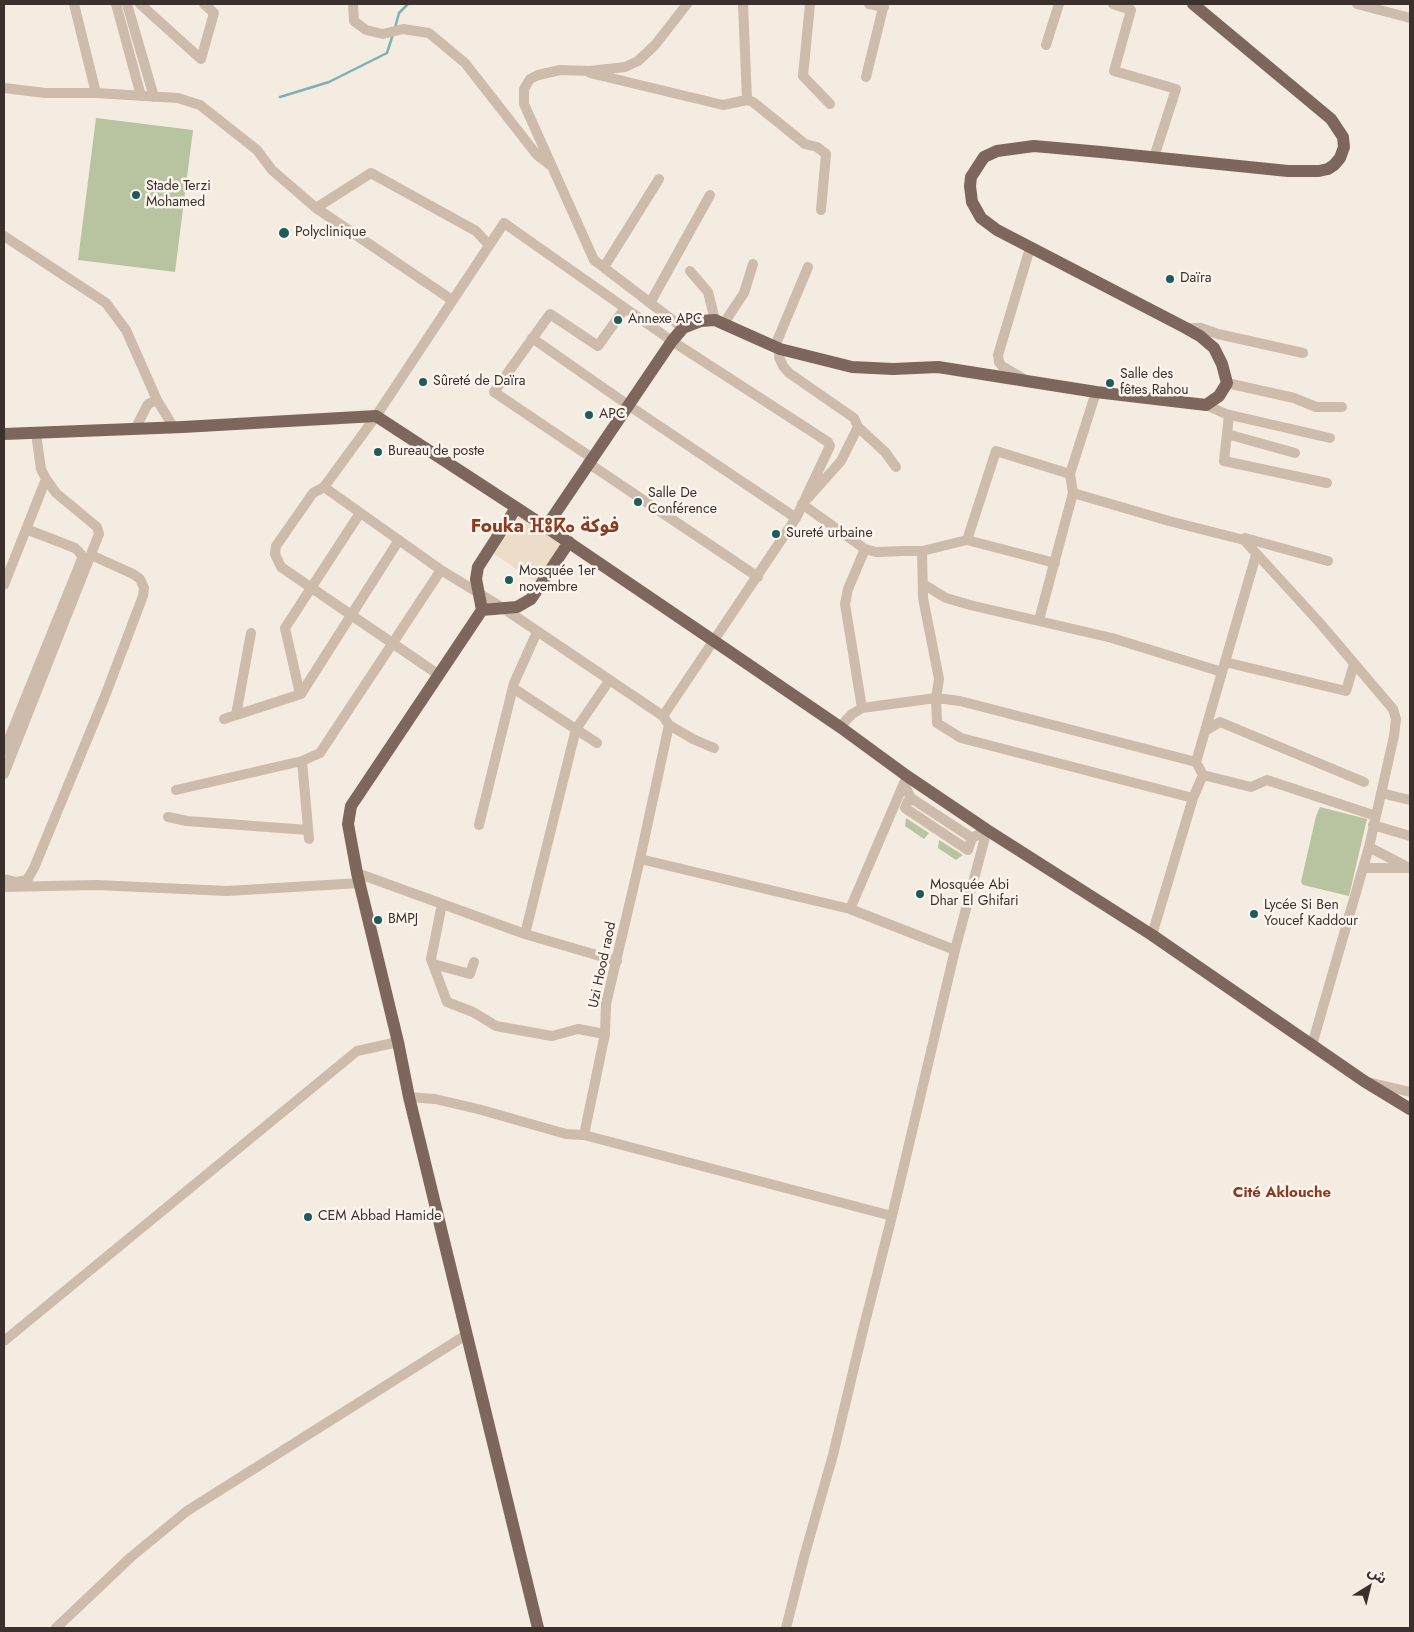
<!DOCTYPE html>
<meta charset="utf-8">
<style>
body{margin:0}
#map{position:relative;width:1414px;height:1632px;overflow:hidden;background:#f4ebe1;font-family:Jost,"Noto Sans Arabic",sans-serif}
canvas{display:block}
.frame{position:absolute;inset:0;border:5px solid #3b302b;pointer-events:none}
.north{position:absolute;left:1344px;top:1562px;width:50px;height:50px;-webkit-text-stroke:4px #fbf5ee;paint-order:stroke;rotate:36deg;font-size:14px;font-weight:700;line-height:20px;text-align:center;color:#3b302b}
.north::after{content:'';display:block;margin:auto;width:18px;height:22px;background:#3b302b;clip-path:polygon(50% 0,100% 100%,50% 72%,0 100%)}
</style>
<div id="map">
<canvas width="1414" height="1632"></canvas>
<div class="frame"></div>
<div class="north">ش</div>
</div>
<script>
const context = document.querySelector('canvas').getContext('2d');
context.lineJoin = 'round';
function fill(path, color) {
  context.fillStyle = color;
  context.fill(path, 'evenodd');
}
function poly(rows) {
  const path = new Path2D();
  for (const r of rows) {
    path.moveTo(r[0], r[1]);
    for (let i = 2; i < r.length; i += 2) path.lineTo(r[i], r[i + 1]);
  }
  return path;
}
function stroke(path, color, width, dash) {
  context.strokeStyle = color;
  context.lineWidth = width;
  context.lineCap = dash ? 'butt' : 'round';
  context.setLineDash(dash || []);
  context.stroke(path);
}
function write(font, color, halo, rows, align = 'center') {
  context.font = font + ' Jost,"Noto Sans Arabic","Noto Sans Tifinagh",sans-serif';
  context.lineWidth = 5;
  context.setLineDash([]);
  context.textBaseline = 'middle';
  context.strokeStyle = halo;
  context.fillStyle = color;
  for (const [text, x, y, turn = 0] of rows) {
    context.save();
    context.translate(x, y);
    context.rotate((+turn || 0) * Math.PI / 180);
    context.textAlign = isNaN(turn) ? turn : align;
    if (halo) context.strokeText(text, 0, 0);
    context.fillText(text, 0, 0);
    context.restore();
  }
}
const green = poly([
 [96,118,193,130,175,272,78,260],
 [1320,807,1367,819,1349,896,1303,885,1301,882,1316,816],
 [906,818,929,833,924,839,905,826],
 [939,840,963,855,956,860,938,848]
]);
const plaza = poly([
 [520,516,563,545,537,583,494,554]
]);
const stream = poly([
 [395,28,399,13,408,4],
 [280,97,329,82,387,53,393,34]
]);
const minor = poly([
 [74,4,96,93],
 [116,4,141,96],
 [127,4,154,97],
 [140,4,201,59,214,13,204,4],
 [353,4,354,21,366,30,383,34,403,29,429,33,465,63,537,155,550,165],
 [743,4,747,100],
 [810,4,803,76,830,104],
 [869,4,884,7],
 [1113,4,1131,10,1114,71,1176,89,1156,151],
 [1357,4,1410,18],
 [1046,45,1059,4],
 [590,73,723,105,747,100,753,102,805,144,817,147,826,154,821,210],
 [866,77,884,4],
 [4,88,45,93,96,93,178,98,200,105,257,150,272,170,316,208,452,300],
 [316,208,371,173,476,231,489,245],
 [4,236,106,303,126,330,157,400],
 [604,267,659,179],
 [690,271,708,292,715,320],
 [650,303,710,195],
 [724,323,744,293,753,264],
 [683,328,594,260,524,104,524,89,530,79,538,75,560,70,590,71,625,67,638,61,655,45,687,4],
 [1187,328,1201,328,1218,334,1303,353],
 [532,338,628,405,796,518],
 [775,346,808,267],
 [780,349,779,357,783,366,789,373,854,418,858,427,841,461,808,498],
 [1024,379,1002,366,999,362,998,355,1030,248],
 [1227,383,1294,398,1316,407,1342,407],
 [1096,392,1070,474,1073,493,1169,521,1244,540,1319,622,1393,709,1396,719,1394,736,1369,847,1312,1045],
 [1206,405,1226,414,1330,438],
 [1229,415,1224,461,1327,483],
 [858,427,885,452,896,467],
 [135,429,148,404,157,400,174,428],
 [1227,434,1295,453],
 [592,458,494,392,550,314,598,346,625,308],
 [588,463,758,577],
 [1070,474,996,451,967,540,922,551,923,598,939,679,936,698,937,723,961,738,1193,798],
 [324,487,441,570,503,608,663,716],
 [802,504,865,549,876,552,904,551,922,551],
 [967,540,1055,563],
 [1244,540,1245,538,1328,561],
 [923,584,946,598,970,605,1112,638,1222,672],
 [4,585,46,479],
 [1039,620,1073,493],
 [1225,662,1346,691,1354,664],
 [513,688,597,743],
 [300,694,285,628,360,513],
 [862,708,845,604,848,589,865,549],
 [236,715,251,633],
 [224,719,301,694,399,540],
 [669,725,693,739,714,748],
 [840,727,852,714,862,708,936,698,960,701,1196,762],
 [1205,731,1220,722,1364,782],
 [4,751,82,559,81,554,75,548,26,529],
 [4,774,99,534,97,527,56,493,46,479,41,469,36,433],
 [1203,775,1251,787,1267,780,1376,816],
 [904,784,911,798,972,838,987,830],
 [176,790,302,761],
 [1381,793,1410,800],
 [911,798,908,801,905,808,968,850,972,838],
 [168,817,187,821,308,830],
 [479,825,514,683,537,632],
 [1373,825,1410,836],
 [309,839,302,761,320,753,441,570],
 [640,859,850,909,955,950],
 [1363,868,1409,868,1369,847],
 [357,873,525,934,617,961],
 [4,879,16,882,27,880,34,868,105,696,143,596,144,588,140,579,133,574,91,555],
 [4,887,96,885,227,891,360,883],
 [442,904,431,959,447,1002,473,1012,496,1026,552,1036,578,1029,605,1034],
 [850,909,907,776],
 [525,934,576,729,609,681],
 [1152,935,1193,798,1203,775,1196,762,1256,555],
 [433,964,470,974,474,962],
 [1372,1083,1410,1092],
 [409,1097,435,1099,478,1109,566,1134,584,1135,605,1034,606,1004,640,859,669,725,663,716,796,518,830,446,828,442,672,341,504,223,376,416,324,487,313,493,276,546,275,554,281,567,439,675],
 [584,1135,892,1216],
 [4,1341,357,1051,398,1042],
 [56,1628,131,1557,187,1511,466,1335],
 [786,1628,804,1557,833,1455,863,1330,892,1216,955,950,987,830]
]);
const major = poly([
 [4,434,183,427,376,416,546,527,714,641,840,727,907,776,987,830,1152,935,1364,1081,1410,1109],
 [516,508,478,567,476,579,482,610,351,806,348,824,357,873,398,1042,409,1097,538,1628],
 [546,527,672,341,683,328,701,321,715,320,780,349,852,367,893,369,938,367,1096,392,1206,405,1219,396,1227,383,1222,364,1214,348,1200,336,1184,327,997,230,981,218,972,202,970,186,971,177,984,157,997,151,1034,146,1101,152,1288,171,1319,171,1328,169,1334,165,1340,158,1344,147,1343,137,1331,119,1193,4],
 [482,610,517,607,531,599,569,542]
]);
const markers = [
 [136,195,5,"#1f5a5e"],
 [284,233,6,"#1f5a5e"],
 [1170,279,5,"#1f5a5e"],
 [618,320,5,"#1f5a5e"],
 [423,382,5,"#1f5a5e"],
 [1110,383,5,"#1f5a5e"],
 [589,415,5,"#1f5a5e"],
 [378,452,5,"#1f5a5e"],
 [638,502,5,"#1f5a5e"],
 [776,534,5,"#1f5a5e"],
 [509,580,5,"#1f5a5e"],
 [920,894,5,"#1f5a5e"],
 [1254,914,5,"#1f5a5e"],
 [378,920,5,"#1f5a5e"],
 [308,1217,5,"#1f5a5e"]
];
const poiNames = [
 ["Stade Terzi",146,187],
 ["Mohamed",146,203],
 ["Polyclinique",295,233],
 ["Daïra",1180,279],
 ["Annexe APC",628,320],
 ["Salle des",1120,375],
 ["fêtes Rahou",1120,391],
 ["Sûreté de Daïra",433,382],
 ["APC",599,415],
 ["Bureau de poste",388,452],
 ["Salle De",648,494],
 ["Conférence",648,510],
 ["Sureté urbaine",786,534],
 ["Mosquée 1er",519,572],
 ["novembre",519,588],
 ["Mosquée Abi",930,886],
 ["Dhar El Ghifari",930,902],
 ["Lycée Si Ben",1264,906],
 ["Youcef Kaddour",1264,922],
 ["BMPJ",388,920],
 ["CEM Abbad Hamide",318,1217]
];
const streetNames = [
 ["Uzi Hood raod",603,965,-78]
];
const neighbourhoodNames = [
 ["Cité Aklouche",1282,1193]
];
const districtNames = [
 ["Fouka ⴼⵓⴽⴰ فوكة",545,527]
];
fill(green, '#b8c4a0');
fill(plaza, '#ecdcc8');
stroke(stream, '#7fb0b2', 2.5);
stroke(minor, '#cdbbac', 10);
stroke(major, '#7d675c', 12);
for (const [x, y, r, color] of markers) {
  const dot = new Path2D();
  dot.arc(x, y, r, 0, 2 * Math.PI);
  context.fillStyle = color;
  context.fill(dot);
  stroke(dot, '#fbf5ee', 2);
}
write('14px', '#3b302b', '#fbf5ee', poiNames, 'left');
write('14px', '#3b302b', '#fbf5ee', streetNames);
write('bold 15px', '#8c3b22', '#fbf5ee', neighbourhoodNames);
write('bold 19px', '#8c3b22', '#fbf5ee', districtNames);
</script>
